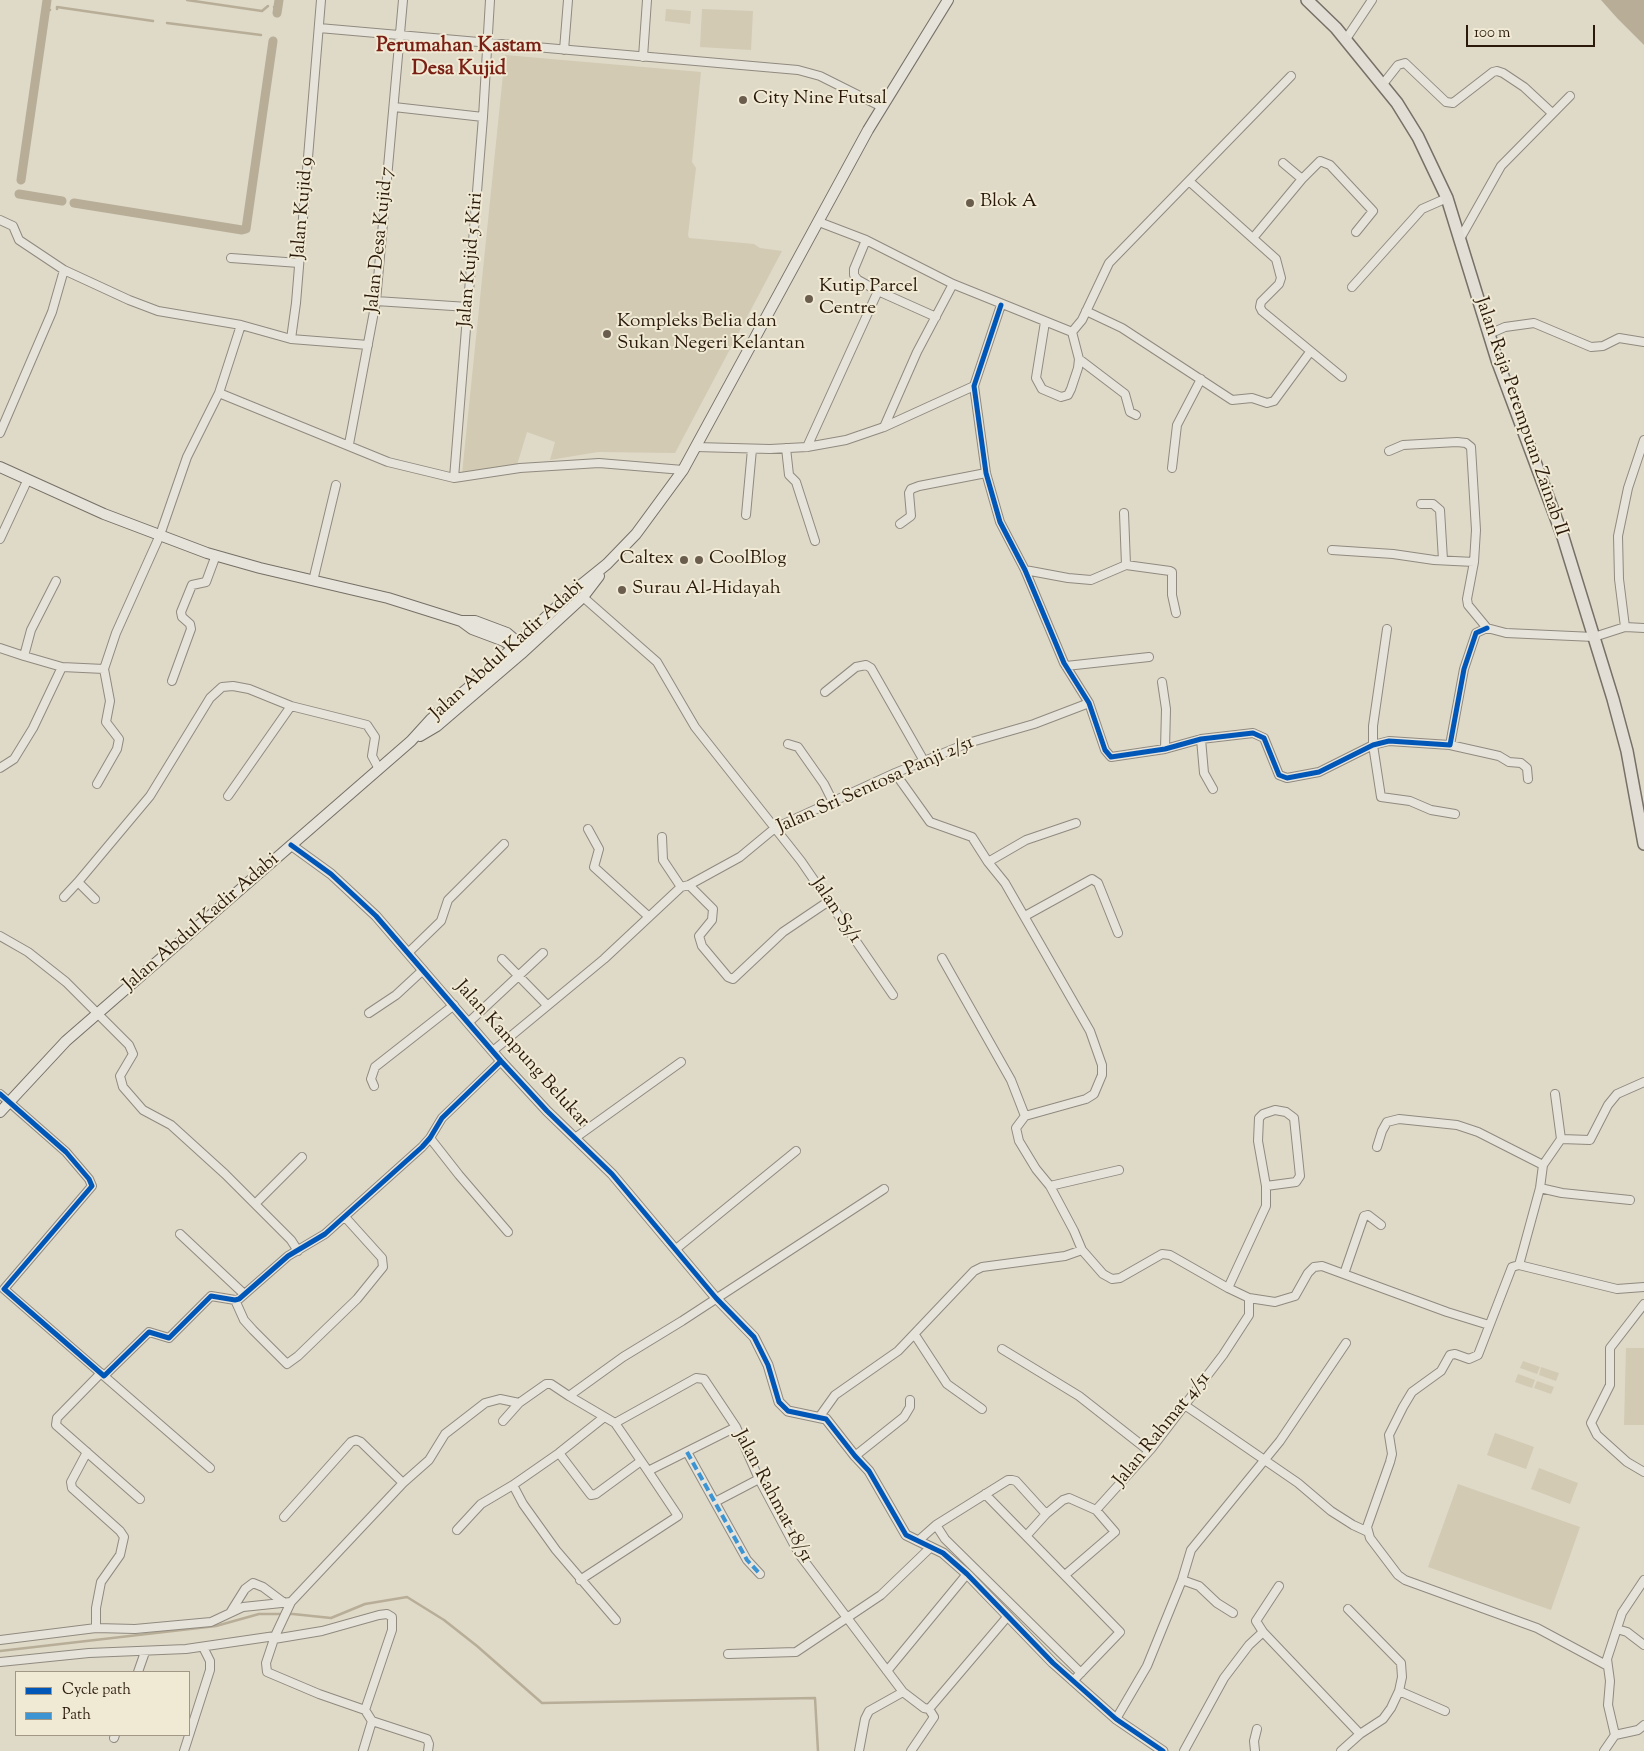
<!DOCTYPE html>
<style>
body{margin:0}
#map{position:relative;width:1644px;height:1751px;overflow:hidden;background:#dfd9c8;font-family:"Sorts Mill Goudy",serif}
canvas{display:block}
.legend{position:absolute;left:15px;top:1671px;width:175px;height:65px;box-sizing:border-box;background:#f0ead5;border:1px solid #a19784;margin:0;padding:6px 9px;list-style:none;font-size:15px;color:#2b1a0b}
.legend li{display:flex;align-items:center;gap:10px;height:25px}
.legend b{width:25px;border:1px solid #a19784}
.scale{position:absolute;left:1466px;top:25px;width:129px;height:22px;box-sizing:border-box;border:2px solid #2b1a0b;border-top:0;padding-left:6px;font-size:15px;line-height:18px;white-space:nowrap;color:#2b1a0b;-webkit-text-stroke:4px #f0ead5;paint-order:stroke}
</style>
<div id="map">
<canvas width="1644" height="1751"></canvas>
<ul class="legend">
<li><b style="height:6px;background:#0057b8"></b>Cycle path</li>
<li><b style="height:6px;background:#3c94d2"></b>Path</li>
</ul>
<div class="scale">100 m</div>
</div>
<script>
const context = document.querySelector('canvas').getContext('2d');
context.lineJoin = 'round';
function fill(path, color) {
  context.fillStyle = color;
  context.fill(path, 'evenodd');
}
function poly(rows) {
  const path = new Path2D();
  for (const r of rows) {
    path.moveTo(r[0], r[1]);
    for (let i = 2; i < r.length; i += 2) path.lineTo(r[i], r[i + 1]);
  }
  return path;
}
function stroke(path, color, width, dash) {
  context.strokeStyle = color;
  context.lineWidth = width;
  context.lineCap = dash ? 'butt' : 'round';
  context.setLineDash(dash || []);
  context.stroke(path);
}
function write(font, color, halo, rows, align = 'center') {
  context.font = font + ' "Sorts Mill Goudy",serif';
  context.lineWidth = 4;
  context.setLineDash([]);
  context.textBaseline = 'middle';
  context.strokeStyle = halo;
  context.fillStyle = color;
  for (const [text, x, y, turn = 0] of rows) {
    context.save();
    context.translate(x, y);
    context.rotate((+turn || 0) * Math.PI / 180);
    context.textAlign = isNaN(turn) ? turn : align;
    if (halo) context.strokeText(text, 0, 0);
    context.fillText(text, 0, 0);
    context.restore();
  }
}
const green = poly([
 [666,9,691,11,690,24,665,21],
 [702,9,753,11,751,50,700,47],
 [505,55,701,72,692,162,696,168,688,235,689,238,754,244,760,248,782,251,675,453,598,452,550,460,555,442,527,432,517,465,462,474],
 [1626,1348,1644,1348,1644,1425,1624,1425],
 [1523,1361,1540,1367,1537,1374,1520,1368],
 [1541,1367,1559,1373,1556,1381,1539,1375],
 [1518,1374,1535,1380,1532,1388,1515,1382],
 [1537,1381,1554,1387,1551,1394,1534,1388],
 [1495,1433,1534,1447,1526,1469,1487,1455],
 [1539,1468,1578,1483,1570,1504,1531,1489],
 [1458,1484,1580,1527,1551,1610,1428,1567]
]);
const water = poly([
 [1601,0,1644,0,1644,45,1617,18]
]);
const stream = poly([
 [187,0,262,11,268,6],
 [274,7,278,7],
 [46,9,50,10],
 [57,9,57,7,153,21],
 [167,23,261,35],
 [0,1651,216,1626,259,1614,293,1614,331,1618,365,1604,407,1597,444,1620,477,1646,542,1703,815,1698,818,1751]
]);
const canal = poly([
 [277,13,279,0],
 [21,180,47,0],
 [19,194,62,201],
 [74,203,242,230,246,229,273,41]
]);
const minor = poly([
 [321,0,296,303,291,339,368,345],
 [319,28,798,70,820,76,882,107],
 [1346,39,1372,0],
 [564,50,568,0],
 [643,57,647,0],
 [1383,84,1398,65,1405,63,1446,102,1453,103,1493,72,1497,71,1503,73,1524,87,1552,113],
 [394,107,483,117],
 [1302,179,1320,161,1330,165,1373,211,1356,232],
 [1189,181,1276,259,1281,278,1279,284,1261,302,1260,307,1262,311,1342,377],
 [0,220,13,226,19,240,64,270,129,300,158,311,241,325,291,339],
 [819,222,866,240,953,284,1072,332,1082,320,1109,263,1291,76],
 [1461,237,1501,166,1570,96],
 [1253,238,1302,179,1283,163],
 [231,258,299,263],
 [1352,287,1422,209,1447,198],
 [878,291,936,317],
 [376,301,468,307],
 [1001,305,974,386,986,473,1000,522,1025,570,1064,663,1089,703,1105,750,1111,757,1165,749,1201,739,1253,733,1264,738,1279,775,1287,778,1319,772,1373,745,1389,741,1450,745,1464,669,1476,633,1487,628],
 [1086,311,1122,328,1232,400,1252,398,1267,403,1274,401,1310,352],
 [1045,322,1036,378,1042,389,1061,397,1068,395,1071,389,1078,368,1079,359,1072,332],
 [1489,334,1505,327,1534,323,1591,347,1603,346,1619,338,1644,342],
 [1079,359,1125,394,1130,412,1136,415],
 [219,393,388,462,454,478,520,468,599,463,683,470],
 [884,427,917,352,953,284],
 [0,433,52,312,64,270],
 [349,444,376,301,403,0],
 [696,447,770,449,807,447,846,440,884,427,974,386],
 [807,447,878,291,858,280,854,275,854,269,866,240],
 [786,448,789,475,796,482,815,541],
 [1389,451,1403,445,1457,442,1466,443,1471,447,1476,530,1474,562,1467,599,1468,605,1487,628,1506,633,1594,637,1625,627,1644,628],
 [1172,468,1177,425,1201,379],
 [454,478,483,117,490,0],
 [1421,504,1433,504,1440,510,1443,560],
 [1124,513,1126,565],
 [746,515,752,449],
 [900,524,911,516,909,493,911,489,919,486,986,473],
 [0,539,27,481],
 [1332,550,1393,554,1434,560,1474,562],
 [1025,570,1068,578,1091,580,1126,565,1170,571,1172,572,1172,595,1176,613],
 [313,581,336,485],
 [583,597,657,662,695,727,801,861,893,995],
 [1625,627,1619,579,1618,536,1628,488,1644,440],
 [1387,629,1373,726,1373,745,1381,797,1410,801,1431,810,1455,814],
 [0,648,24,656],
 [1066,666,1149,657],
 [62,667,104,669,116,633,160,535,187,457,219,393,241,325],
 [172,681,191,629,190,624,182,617,181,612,192,585,206,582,216,555],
 [1162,682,1166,709,1165,749],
 [825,692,856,667,866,665,871,668,924,761],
 [1201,739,1204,773,1213,789],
 [788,744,798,747,824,784,833,802],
 [1450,745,1499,756,1509,762,1521,763,1527,768,1528,779],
 [0,768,14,759,33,728,62,667,24,656,31,630,56,581],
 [895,773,930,822,972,837,988,862],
 [97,784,117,749,119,739,106,722,110,701,104,669],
 [228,796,291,706],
 [588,829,599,849,594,867,648,916],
 [662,837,663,860,681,887],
 [689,885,713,909,712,920,699,936,702,946,728,977,733,979,783,932,829,901],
 [64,897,78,882],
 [95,899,78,882,150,796,210,698,222,687,233,686,249,689,291,706,367,725,375,737,372,756,379,769],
 [1025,916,1092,879,1098,883,1118,933],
 [0,936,28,952,66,982,129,1045,133,1054,120,1076,123,1087,143,1110,171,1125,225,1174,291,1240,298,1251],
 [408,953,441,921,448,900,504,844],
 [942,958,1011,1080,1025,1116,1086,1099,1094,1094,1102,1075,1102,1065,1090,1031,1005,883,988,862,1026,840,1076,823],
 [502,959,547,1005],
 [369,1013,396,995,423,970],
 [469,1022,543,953],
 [494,1050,604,959,681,887,689,885,740,857,775,828,895,773,968,743,1034,724,1089,703],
 [374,1086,371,1079,375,1067,454,1005],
 [0,1094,66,1152,89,1179,92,1186,4,1289,104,1376,149,1332,169,1338,211,1296,235,1300,239,1299,288,1256,325,1234,422,1147,430,1138,442,1118,501,1061],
 [1025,1116,1016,1128,1019,1141,1036,1169,1050,1186,1074,1231,1082,1250,1103,1274,1112,1279,1120,1278,1162,1254,1170,1255,1228,1288],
 [430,1138,459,1175,508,1232],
 [575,1138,681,1062],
 [1561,1139,1590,1140,1608,1105,1617,1094,1644,1082],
 [1377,1147,1382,1131,1387,1122,1399,1119,1457,1125,1478,1132,1543,1165,1540,1188,1519,1265],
 [1543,1165,1561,1139,1555,1094],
 [1050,1186,1119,1170],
 [1266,1186,1296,1182,1300,1176,1294,1118,1286,1112,1275,1110,1263,1114,1259,1118,1258,1141,1266,1186,1266,1206,1228,1288,1249,1298,1275,1302,1295,1296,1308,1273,1314,1267,1322,1266,1447,1312,1489,1325],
 [1540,1188,1562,1193,1630,1200],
 [255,1204,302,1157],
 [180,1234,244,1294],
 [676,1249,796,1151],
 [1344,1274,1364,1216,1368,1215,1381,1225],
 [235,1300,244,1320,253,1330,287,1364,298,1356,357,1299,383,1267,382,1258,345,1217],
 [1644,1304,1610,1348,1610,1385,1591,1423,1597,1435,1627,1462,1644,1472],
 [915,1335,947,1384,982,1409],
 [1002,1349,1079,1396,1149,1451],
 [101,1373,57,1418,56,1425,140,1499],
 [104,1376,210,1468],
 [1186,1406,1298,1483,1331,1511,1353,1525,1366,1531],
 [820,1416,835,1395,898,1351,974,1271,982,1267,1065,1256,1082,1250],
 [603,1418,559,1453,513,1485,523,1504,556,1550,616,1620],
 [503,1421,519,1403],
 [615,1423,696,1378,704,1379,736,1427,759,1479,799,1554,903,1692,924,1708,929,1709],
 [736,1427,648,1471,615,1423,569,1396,623,1357,682,1321,884,1189],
 [87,1452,71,1482,72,1488,120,1531,124,1537,120,1555,101,1582,96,1608,96,1628],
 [687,1452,747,1560,760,1574],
 [559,1453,591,1495,596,1494,641,1461],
 [855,1456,904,1417,910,1407,910,1400],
 [985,1494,1120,1632,1073,1681],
 [715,1502,759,1479],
 [1046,1514,1063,1500,1069,1498,1096,1510,1151,1449,1223,1355,1249,1315,1249,1298],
 [284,1517,351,1442,356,1440,361,1442,403,1483],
 [936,1525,945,1539,1081,1673],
 [457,1530,481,1504,513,1485],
 [918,1541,936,1525,1008,1480,1012,1480,1016,1481,1046,1514,1027,1535],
 [1065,1575,1115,1532,1096,1510],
 [580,1580,678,1516,648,1471],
 [1182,1580,1199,1586,1217,1603,1233,1613],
 [1279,1586,1256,1621,1263,1632,1360,1734,1341,1751],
 [1348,1609,1401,1663,1402,1677,1399,1691,1391,1708,1383,1719,1360,1734],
 [230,1613,245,1589,253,1583,263,1587,283,1602],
 [1617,1629,1627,1632,1644,1645],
 [274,1639,322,1631,379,1615,387,1614,392,1617,392,1630,365,1710,319,1694,267,1672,266,1663,275,1636,291,1602,403,1483,429,1460,445,1434,485,1403,500,1399,519,1403,546,1384,551,1384,569,1396],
 [0,1640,96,1628,135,1629,211,1622,243,1607,291,1602],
 [728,1654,796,1652,881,1595,931,1547],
 [0,1662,89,1653,186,1649,275,1636],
 [1606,1665,1537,1628,1405,1580,1398,1575,1370,1538,1367,1527,1390,1462,1392,1454,1389,1435,1403,1407,1412,1392,1441,1371,1450,1355,1455,1354,1469,1359,1478,1355,1512,1267,1519,1265,1617,1289,1644,1287],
 [887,1671,967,1574],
 [138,1672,145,1652],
 [1399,1691,1445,1711],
 [929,1709,1008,1616],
 [1116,1719,1147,1666,1182,1580,1191,1550,1280,1441,1346,1343],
 [372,1721,427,1739,429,1744,428,1751],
 [1615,1735,1638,1730,1644,1725],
 [114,1738,115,1735],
 [184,1751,210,1670,210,1661,203,1647],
 [363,1751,372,1721,365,1710],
 [859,1751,865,1719,869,1711,903,1692],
 [911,1751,934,1717,929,1709],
 [1184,1751,1224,1678,1249,1645,1263,1632],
 [1255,1751,1254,1741,1257,1729],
 [1604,1751,1615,1735,1608,1705,1610,1681,1607,1659,1622,1613,1644,1580]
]);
const tertiary = poly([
 [291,845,331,874,376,916,501,1061,547,1111,612,1174,716,1298,754,1337,768,1365,779,1402,788,1411,826,1419,855,1456,869,1471,906,1535,943,1553,967,1574,1053,1663,1116,1719,1163,1751]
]);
const secondary = poly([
 [0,467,104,514,207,553,260,568,388,598,461,621,475,621,507,633,526,649],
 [461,621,472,629,504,641,517,650],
 [420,736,437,726,521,654,583,597,599,576],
 [0,1112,66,1041,411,741,431,719,487,672,576,589,607,564,636,534,683,470,868,130,948,0]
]);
const primary = poly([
 [1307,0,1336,28,1397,103,1418,137,1447,198,1497,360,1563,537,1613,699,1627,751,1644,844]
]);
const quiet = poly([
 [687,1452,747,1560,760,1574]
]);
const cycleway = poly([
 [1001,305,974,386,986,473,1000,522,1025,570,1064,663,1089,703,1105,750,1111,757,1165,749,1201,739,1253,733,1264,738,1279,775,1287,778,1319,772,1373,745,1389,741,1450,745,1464,669,1476,633,1487,628],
 [291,845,331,874,376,916,501,1061,547,1111,612,1174,716,1298,754,1337,768,1365,779,1402,788,1411,826,1419,855,1456,869,1471,906,1535,943,1553,967,1574,1053,1663,1116,1719,1163,1751],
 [0,1094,66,1152,89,1179,92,1186,4,1289,104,1376,149,1332,169,1338,211,1296,235,1300,239,1299,288,1256,325,1234,422,1147,430,1138,442,1118,501,1061]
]);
const markers = [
 [743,100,5,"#6a5d4d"],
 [970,203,5,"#6a5d4d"],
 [809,299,5,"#6a5d4d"],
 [607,334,5,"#6a5d4d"],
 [684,560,5,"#6a5d4d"],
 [699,560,5,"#6a5d4d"],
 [622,590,5,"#6a5d4d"]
];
const poiNames = [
 ["City Nine Futsal",753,100],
 ["Blok A",980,203],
 ["Kutip Parcel",819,288],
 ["Centre",819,310],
 ["Kompleks Belia dan",617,323],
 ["Sukan Negeri Kelantan",617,345],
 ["Caltex",674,560,"right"],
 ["CoolBlog",709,560],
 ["Surau Al-Hidayah",632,590]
];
const streetNames = [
 ["Jalan Kujid 9",304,208,-85],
 ["Jalan Desa Kujid 7",381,240,-84],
 ["Jalan Kujid 5 Kiri",472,260,-85],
 ["Jalan Raja Perempuan Zainab II",1520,417,71],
 ["Jalan Abdul Kadir Adabi",508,651,-42],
 ["Jalan Sri Sentosa Panji 2/51",876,786,-24],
 ["Jalan S5/1",835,911,56],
 ["Jalan Abdul Kadir Adabi",202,923,-41],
 ["Jalan Kampung Belukar",521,1055,48],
 ["Jalan Rahmat 4/51",1163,1430,-51],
 ["Jalan Rahmat 18/51",772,1497,62]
];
const neighbourhoodNames = [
 ["Perumahan Kastam",459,48],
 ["Desa Kujid",459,71]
];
fill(green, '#d2cab2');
fill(water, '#b8ae97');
stroke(stream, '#b8ae97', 2.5);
stroke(canal, '#b8ae97', 9);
stroke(minor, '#908a7f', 10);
stroke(tertiary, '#908a7f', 11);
stroke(secondary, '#767066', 12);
stroke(primary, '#767066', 14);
stroke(minor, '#e6e3db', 8);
stroke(tertiary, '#e6e3db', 9);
stroke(secondary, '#e6e3db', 10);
stroke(primary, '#e2ded5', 11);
stroke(quiet, '#3c94d2', 4, [8, 4]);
stroke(cycleway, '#0057b8', 5);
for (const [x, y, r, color] of markers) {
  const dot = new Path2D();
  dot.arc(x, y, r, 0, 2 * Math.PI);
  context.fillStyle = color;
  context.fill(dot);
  stroke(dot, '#f0ead5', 2);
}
write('19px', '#2b1a0b', '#f0ead5', poiNames, 'left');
write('19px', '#2b1a0b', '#f0ead5', streetNames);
write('bold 20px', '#7a1f14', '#f0ead5', neighbourhoodNames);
</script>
